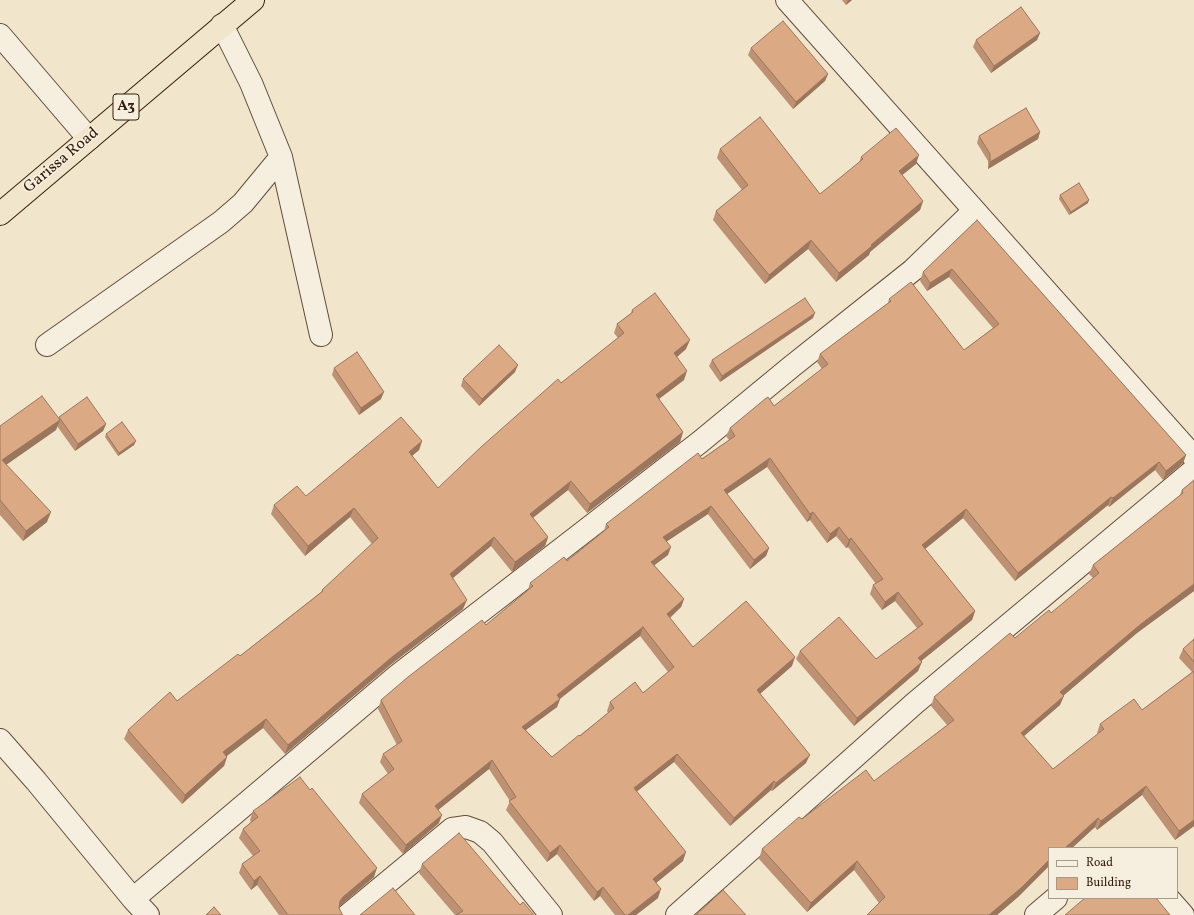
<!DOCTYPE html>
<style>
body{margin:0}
#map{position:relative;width:1194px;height:915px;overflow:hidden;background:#f1e5cc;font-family:Vollkorn,serif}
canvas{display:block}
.legend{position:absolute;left:1048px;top:847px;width:130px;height:52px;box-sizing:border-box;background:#f6eede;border:1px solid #a89a89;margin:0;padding:5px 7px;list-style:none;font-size:12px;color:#341c0a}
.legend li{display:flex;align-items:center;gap:8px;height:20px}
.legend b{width:20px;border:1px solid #a89a89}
</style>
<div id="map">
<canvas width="1194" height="915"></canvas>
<ul class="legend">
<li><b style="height:5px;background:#f6eede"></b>Road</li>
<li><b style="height:11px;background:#dca985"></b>Building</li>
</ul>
</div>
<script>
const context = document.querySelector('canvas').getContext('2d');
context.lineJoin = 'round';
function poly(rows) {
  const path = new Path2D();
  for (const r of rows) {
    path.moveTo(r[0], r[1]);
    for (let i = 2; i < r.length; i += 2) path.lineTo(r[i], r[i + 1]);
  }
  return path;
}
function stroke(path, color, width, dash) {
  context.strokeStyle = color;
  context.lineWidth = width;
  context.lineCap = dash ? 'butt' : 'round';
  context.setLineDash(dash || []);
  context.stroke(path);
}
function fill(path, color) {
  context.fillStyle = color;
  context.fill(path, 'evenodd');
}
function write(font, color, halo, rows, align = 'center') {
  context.font = font + ' Vollkorn,serif';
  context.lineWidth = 3;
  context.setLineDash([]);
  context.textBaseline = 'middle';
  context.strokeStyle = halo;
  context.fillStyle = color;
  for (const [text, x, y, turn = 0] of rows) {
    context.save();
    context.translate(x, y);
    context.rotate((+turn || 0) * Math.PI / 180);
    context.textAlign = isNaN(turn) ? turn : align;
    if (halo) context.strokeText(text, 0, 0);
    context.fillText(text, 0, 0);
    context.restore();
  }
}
const minor = poly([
 [787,0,1194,457],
 [222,25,251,83,281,157,321,335],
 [0,35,89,139],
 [47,345,221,222,243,203,281,157],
 [0,740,36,781,133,899,148,915],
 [1168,898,1183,915],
 [133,899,397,676,700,442,791,367,913,270,974,211],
 [348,915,452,829,466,827,480,832,492,842,551,915],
 [677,915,915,703,1194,470],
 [1036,915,1056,898]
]);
const highway = poly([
 [0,214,253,0]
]);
const wall = poly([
 [842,0,852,0,846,5],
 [1040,33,1037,40,991,73,973,47,976,40],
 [751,48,828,74,825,81,793,109,748,55],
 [1040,132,1038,139,988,169,988,161,977,143,979,136],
 [720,149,820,194,859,163,861,157,916,164,902,175,923,201,920,210,870,252,869,255,836,282,808,249,765,284,713,220,716,211,742,190,717,158],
 [1060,195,1088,203,1069,215,1059,199],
 [977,220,1186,455,1183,463,1163,480,1155,470,1109,507,1108,505,1015,581,963,518,925,549,975,611,972,620,921,661,918,671,854,726,796,659,800,651,876,659,917,628,895,601,882,610,870,594,873,585,876,584,848,547,846,548,836,536,827,543,810,520,807,522,767,467,727,494,769,548,766,556,750,569,708,514,667,541,668,555,654,565,684,599,681,607,670,618,693,647,792,666,760,694,806,763,772,791,771,790,730,826,674,762,636,792,683,861,656,883,658,898,636,915,615,915,600,896,594,901,557,854,547,862,506,810,510,801,489,769,438,810,439,823,403,854,359,803,362,794,388,774,380,762,383,754,397,745,378,709,381,700,486,625,528,590,530,583,567,561,604,531,606,524,729,440,726,436,730,428,774,406,822,369,817,362,820,354,888,303,889,299,964,350,993,328,949,277,927,291,920,281,923,272],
 [640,636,668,672,643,693,610,702,607,711,608,713,552,757,526,730,557,707,560,699],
 [632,310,686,349,677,357,684,380,659,399,683,432,680,442,587,513,568,490,533,518,548,537,545,546,512,572,491,546,453,578,463,609,389,666,285,754,263,728,227,756,224,766,182,804,124,739,128,730,177,701,240,656,321,592,322,590,372,544,350,517,305,556,271,514,274,505,306,496,422,441,419,450,412,456,438,488,561,383,618,338,614,333,617,324,631,313],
 [813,318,720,382,709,366,712,360],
 [334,368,381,399,359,415,332,375],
 [515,372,479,406,461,386,463,379],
 [59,417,106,424,103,431,75,451,57,426,56,430,6,465,47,522,23,541,0,515,0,426,59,418],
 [106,434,134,445,118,456,105,437],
 [1194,480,1194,591,1137,633,1063,696,1060,705,1024,736,1053,769,1098,734,1097,733,1100,724,1142,710,1192,672,1179,658,1183,649,1194,639,1194,826,1175,840,1142,795,1097,830,1095,827,1072,848,1049,848,1049,866,1018,897,997,915,867,915,879,903,854,870,807,912,759,859,762,849,802,819,874,781,947,725,931,706,934,697,1015,638,1051,613,1093,578,1089,574,1093,565,1180,495,1182,490],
 [253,811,374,877,340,906,339,908,342,914,343,915,279,915,257,885,251,890,239,873,242,864,253,856,239,838,243,829,251,822,250,820],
 [422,864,520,905,455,915,419,873]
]);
const shadedWall = poly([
 [848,0,852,0,846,5],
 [1040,33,1037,40,991,73,994,66],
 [828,74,825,81,793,109,796,102],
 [1040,132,1038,139,988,169,990,162],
 [919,155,916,164,896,180,899,171],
 [1089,200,1088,203,1069,215,1071,212],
 [923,201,920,210,870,252,869,255,836,282,839,273,871,245],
 [811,240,808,249,765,284,769,275],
 [952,269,949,277,927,291,930,283],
 [815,313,813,318,720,382,722,376],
 [690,340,686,349,671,362,674,353],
 [518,365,515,372,479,406,482,399],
 [687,371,684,380,652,404,656,395],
 [384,392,381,399,359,415,361,408],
 [60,420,56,430,0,469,2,460],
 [106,424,103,431,75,451,78,444],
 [683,432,680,442,587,513,590,504],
 [136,441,134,445,118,456,119,453],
 [422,441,419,450,406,461,409,452],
 [1186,455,1183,463,1163,480,1166,471],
 [770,458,767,467,721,498,724,490],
 [1159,462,1155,470,1109,507,1113,498],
 [571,481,568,490,526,523,530,514],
 [1111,497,1108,505,1015,581,1018,573],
 [711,506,708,514,660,546,663,537],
 [354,508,350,517,305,556,308,546],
 [966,509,963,518,919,554,922,545],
 [51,512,47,522,23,541,26,531],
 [813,512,810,520,807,522,810,514],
 [839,527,836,536,827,543,830,534],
 [494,537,491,546,447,583,450,574],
 [548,537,545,546,512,572,515,562],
 [851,538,848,547,846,548,849,540],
 [671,547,668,555,648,570,651,562],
 [769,548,766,556,750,569,754,560],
 [1194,584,1194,591,1137,633,1057,701,1060,692,1141,624],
 [898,592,895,601,882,610,885,602],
 [684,599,681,607,664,623,667,614],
 [467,600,463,609,389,666,285,754,288,745,392,657],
 [975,611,972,620,915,666,918,658],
 [643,627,640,636,558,700,560,699,557,707,519,735,522,727,557,695],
 [795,657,792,666,754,699,757,690],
 [922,662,918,671,854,726,857,718],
 [1064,696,1060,705,1017,742,1021,733],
 [266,719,263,728,220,761,223,752],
 [677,754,674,762,630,797,634,788],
 [810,755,806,763,772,791,776,783],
 [227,757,224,766,182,804,185,795],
 [492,760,489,769,432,815,435,806],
 [774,781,771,790,730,826,734,818],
 [1146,786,1142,795,1097,830,1101,821],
 [442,815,439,823,403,854,406,845],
 [1098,818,1095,827,1072,848,1065,848],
 [1194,820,1194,826,1175,840,1179,831],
 [560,845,557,854,547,862,550,853],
 [686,852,683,861,650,888,653,879],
 [1049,860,1049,866,1018,897,997,915,989,915],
 [857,861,854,870,807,912,811,903],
 [377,868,374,877,340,906,336,910,340,901,343,897],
 [260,876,257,885,251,890,254,881],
 [603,887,600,896,594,901,597,892],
 [661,889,658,898,636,915,628,915]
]);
const building = poly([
 [1021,7,1040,33,994,66,976,40,1021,7],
 [783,21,828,74,796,102,751,48,783,21],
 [1026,108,1040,132,990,162,990,154,979,136,1026,108],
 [760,117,820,194,863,159,861,157,896,128,919,155,899,171,923,201,871,245,872,246,839,273,811,240,769,275,716,211,748,185,720,149,760,117],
 [1079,183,1089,200,1071,212,1060,195,1079,183],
 [977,220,1186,455,1166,471,1159,462,1113,498,1111,497,1018,573,966,509,922,545,975,611,918,658,922,662,857,718,800,651,839,617,876,659,923,624,898,592,885,602,873,585,883,579,851,538,849,540,839,527,830,534,813,512,810,514,770,458,724,490,769,548,754,560,711,506,663,537,671,547,651,562,684,599,667,614,693,647,746,601,795,657,757,690,810,755,776,783,774,781,734,818,677,754,634,788,686,852,653,879,661,889,628,915,625,915,603,887,597,892,560,845,550,853,509,801,516,797,492,760,435,806,442,815,406,845,362,794,394,769,383,754,402,741,381,700,408,677,482,620,486,625,533,586,530,583,564,557,567,561,609,527,606,524,698,453,702,459,735,436,730,428,765,399,768,397,774,406,828,364,820,354,891,301,889,299,911,282,964,350,999,324,952,269,930,283,923,272,977,220],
 [643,627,674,667,643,693,635,682,610,702,614,708,580,736,579,735,552,757,522,727,560,699,557,695,643,627],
 [655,293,690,340,674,353,687,371,656,395,683,432,590,504,571,481,530,514,548,537,515,562,494,537,450,574,467,600,392,657,288,745,266,719,223,752,227,757,185,795,128,730,170,692,177,701,238,654,240,656,323,591,322,590,378,538,354,508,308,546,274,505,297,486,306,496,401,417,422,441,409,452,438,488,481,447,558,379,561,383,624,333,617,324,633,312,632,310,655,293],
 [805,298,815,313,722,376,712,360,805,298],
 [499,345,518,365,482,399,463,379,499,345],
 [357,352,384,392,361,408,334,368,357,352],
 [42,396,60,420,2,460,51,512,26,531,0,500,0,426,42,396],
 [87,397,106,424,78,444,59,417,87,397],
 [122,422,136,441,119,453,106,434,122,422],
 [1194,480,1194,584,1141,624,1060,692,1064,696,1021,733,1053,769,1104,729,1100,724,1134,699,1142,710,1194,671,1194,820,1179,831,1146,786,1101,821,1098,818,1065,848,1049,848,1049,860,1021,888,989,915,867,915,885,897,857,861,811,903,762,849,799,817,802,819,866,770,874,781,954,720,934,697,1010,633,1015,638,1049,610,1051,613,1099,573,1093,565,1183,493,1182,490,1194,480],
 [1194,639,1194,662,1183,649,1194,639],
 [300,777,310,790,312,788,377,868,343,897,340,901,339,908,342,914,343,915,288,915,260,876,254,881,242,864,260,851,243,829,258,817,253,811,300,777],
 [459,833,520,905,523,902,534,915,456,915,463,911,422,864,459,833],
 [393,888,415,915,360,915,393,888],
 [723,890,746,915,696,915,723,890],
 [1085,898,1156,898,1170,915,1065,915,1085,898],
 [214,907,221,915,206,915,214,907]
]);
const shields = [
 [126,107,26]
];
const shieldNames = [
 ["A3",126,107]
];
const streetNames = [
 ["Garissa Road",62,161,-40]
];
stroke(minor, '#634e3a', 24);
stroke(highway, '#341c0a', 24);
stroke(minor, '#f6eede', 22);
stroke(highway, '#f1e5cc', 22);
fill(wall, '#bd9172');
fill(shadedWall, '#9a765d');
fill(building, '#dca985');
stroke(building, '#9a765d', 1);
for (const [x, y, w] of shields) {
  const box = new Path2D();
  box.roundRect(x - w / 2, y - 13, w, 26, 3);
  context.fillStyle = '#f6eede';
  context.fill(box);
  stroke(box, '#341c0a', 1);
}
write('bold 15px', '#341c0a', null, shieldNames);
write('16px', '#341c0a', '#f6eede', streetNames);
</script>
